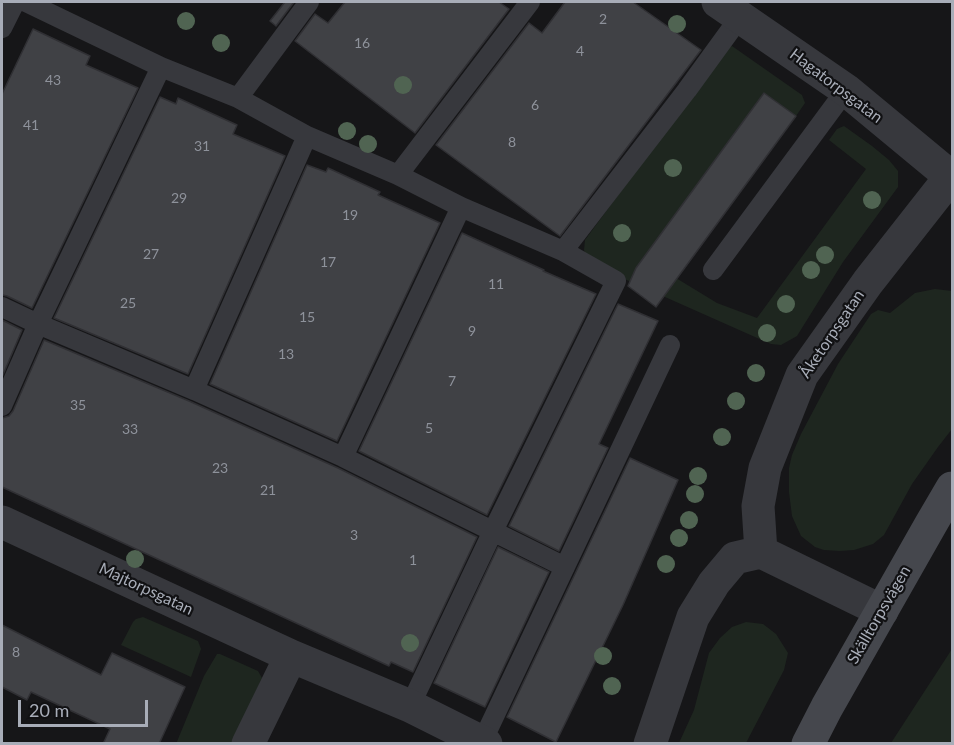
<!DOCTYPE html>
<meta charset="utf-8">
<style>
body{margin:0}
#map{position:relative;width:954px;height:745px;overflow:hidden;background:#161618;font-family:Lato,sans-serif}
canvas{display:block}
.frame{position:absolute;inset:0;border:3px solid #a8adb8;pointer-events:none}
.scale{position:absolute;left:18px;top:700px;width:130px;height:27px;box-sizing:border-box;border:3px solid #a8adb8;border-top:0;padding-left:8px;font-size:18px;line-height:21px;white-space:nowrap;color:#a8adb8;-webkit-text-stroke:4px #111113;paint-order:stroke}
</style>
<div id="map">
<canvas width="954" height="745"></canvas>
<div class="frame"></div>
<div class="scale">20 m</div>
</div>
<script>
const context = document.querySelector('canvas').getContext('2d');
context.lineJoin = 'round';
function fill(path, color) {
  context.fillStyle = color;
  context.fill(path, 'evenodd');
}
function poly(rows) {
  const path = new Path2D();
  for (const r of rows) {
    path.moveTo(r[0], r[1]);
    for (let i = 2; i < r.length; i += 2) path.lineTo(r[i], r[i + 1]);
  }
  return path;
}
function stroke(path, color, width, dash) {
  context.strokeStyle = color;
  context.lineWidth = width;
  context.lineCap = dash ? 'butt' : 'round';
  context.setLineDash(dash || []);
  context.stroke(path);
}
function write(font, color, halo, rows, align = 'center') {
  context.font = font + ' Lato,sans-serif';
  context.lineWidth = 4.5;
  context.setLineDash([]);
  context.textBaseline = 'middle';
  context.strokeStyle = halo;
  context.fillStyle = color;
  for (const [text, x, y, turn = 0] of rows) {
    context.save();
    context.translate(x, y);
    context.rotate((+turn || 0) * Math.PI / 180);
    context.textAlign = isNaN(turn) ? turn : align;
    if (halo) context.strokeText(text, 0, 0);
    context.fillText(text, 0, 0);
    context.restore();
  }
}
const green = poly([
 [732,46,802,95,805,103,796,116,763,94,648,252,676,278,717,303,757,318,866,169,829,140,837,129,844,126,872,146,889,160,898,171,898,187,843,262,797,336,781,345,771,344,755,337,602,269,586,256,584,250,585,240,721,55,728,48],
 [935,289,952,291,952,429,938,447,912,484,884,535,873,544,854,550,840,551,824,550,815,547,801,536,792,516,789,492,789,468,792,455,801,434,838,364,871,314,878,310,890,313,915,293],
 [143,617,198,641,201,649,191,677,121,645,133,622,136,619],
 [746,622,763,624,776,634,788,653,784,670,746,743,679,743,694,710,709,653,720,638,732,627],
 [952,649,952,743,891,743],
 [217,654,220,654,258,671,262,678,233,743,176,744,204,676]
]);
const building = poly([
 [285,2,294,2,276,26,270,21,285,2],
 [345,2,499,2,509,9,415,133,295,41,315,14,328,23,345,2],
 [565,2,633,2,701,50,560,236,436,145,529,23,542,33,565,2],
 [33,29,90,56,86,65,138,88,32,308,7,296,2,295,2,94,33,29],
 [764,93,796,116,656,307,628,286,636,268,764,93],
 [160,97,176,104,178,98,237,125,233,134,285,156,188,374,54,318,160,97],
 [307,165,326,172,328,168,380,192,378,195,440,223,337,441,210,384,307,165],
 [462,233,544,270,543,271,596,294,487,515,359,451,462,233],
 [618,304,658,321,599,444,608,448,559,551,509,526,618,304],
 [2,320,22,330,2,377,2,320],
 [44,340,189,401,338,468,477,537,413,672,391,662,389,666,2,487,2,418,9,416,13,411,44,340],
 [630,458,678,480,623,605,556,742,507,717,630,458],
 [498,547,549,572,485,707,434,683,498,547],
 [2,625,101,675,112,653,185,687,159,744,103,744,110,729,31,692,27,700,2,687,2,625]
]);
const lane = poly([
 [26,2,161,67,238,98,307,136,398,175,461,207,563,251,616,281,493,531,410,706],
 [2,28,15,2],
 [238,98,309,2],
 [398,175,530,2],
 [563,251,687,90,740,17],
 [713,270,846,90],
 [2,307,38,324,161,67],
 [194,390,307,136],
 [2,406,38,324,194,390,343,457,565,567],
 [343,457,461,207],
 [482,742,670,345]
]);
const street = poly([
 [718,2,846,90,951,177],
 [2,522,291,656,410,706,486,744],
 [761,552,758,506,765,468,802,375,868,282,952,175],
 [248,744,291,656],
 [650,744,693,617,714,583,735,558,761,552,882,611]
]);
const secondary = poly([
 [808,744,827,707,931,524,952,488]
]);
const trees = [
 [186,21],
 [677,24],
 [221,43],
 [403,85],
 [347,131],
 [368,144],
 [673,168],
 [872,200],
 [622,233],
 [825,255],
 [811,270],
 [786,304],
 [767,333],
 [756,373],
 [736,401],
 [722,437],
 [698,476],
 [695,494],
 [689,520],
 [679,538],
 [135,559],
 [666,564],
 [410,643],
 [603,656],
 [612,686]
];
const numberNames = [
 ["2",603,19],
 ["16",362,43],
 ["4",580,51],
 ["43",53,80],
 ["6",535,105],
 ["41",31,125],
 ["8",512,142],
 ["31",202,146],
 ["29",179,198],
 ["19",350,215],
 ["27",151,254],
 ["17",328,262],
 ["11",496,284],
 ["25",128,303],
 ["15",307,317],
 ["9",472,331],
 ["13",286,354],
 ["7",452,381],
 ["35",78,405],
 ["5",429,428],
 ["33",130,429],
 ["23",220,468],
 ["21",268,490],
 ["3",354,535],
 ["1",413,560],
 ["8",16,652]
];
const streetNames = [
 ["Hagatorpsgatan",836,86,37],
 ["Åketorpsgatan",832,334,-56],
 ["Majtorpsgatan",146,589,25],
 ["Skälltorpsvägen",879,615,-60]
];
fill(green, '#1e261f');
fill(building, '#404145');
stroke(building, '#303034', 1.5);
stroke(lane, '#37383d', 20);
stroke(street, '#37383d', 33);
stroke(secondary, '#45474d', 33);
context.fillStyle = '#506452';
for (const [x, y] of trees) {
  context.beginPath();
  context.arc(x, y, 9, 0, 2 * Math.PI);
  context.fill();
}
write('14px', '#8e929b', null, numberNames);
write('16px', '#a8adb8', '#111113', streetNames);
</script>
